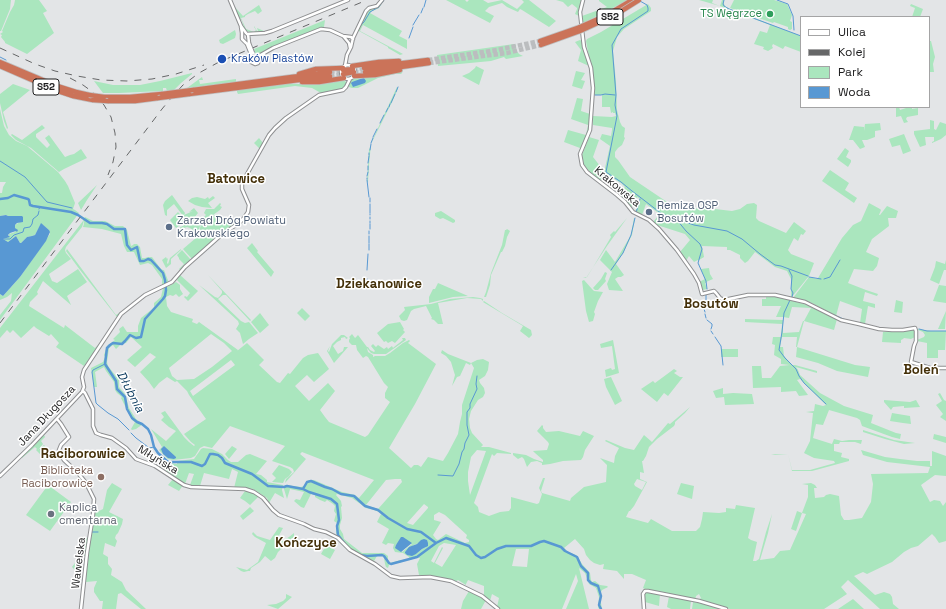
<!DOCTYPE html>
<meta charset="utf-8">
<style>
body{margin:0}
#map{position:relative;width:946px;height:609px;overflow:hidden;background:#e3e5e7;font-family:"Space Grotesk",sans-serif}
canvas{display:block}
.legend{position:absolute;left:800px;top:16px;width:130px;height:92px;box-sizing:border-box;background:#fff;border:1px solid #a4a4a5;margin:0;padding:5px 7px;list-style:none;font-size:12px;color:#1c1c1d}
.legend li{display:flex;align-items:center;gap:8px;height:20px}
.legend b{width:20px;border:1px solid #a4a4a5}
</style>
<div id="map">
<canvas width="946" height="609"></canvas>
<ul class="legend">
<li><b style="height:5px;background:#fff"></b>Ulica</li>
<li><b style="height:5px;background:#666768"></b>Kolej</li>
<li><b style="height:11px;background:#aae6be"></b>Park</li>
<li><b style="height:11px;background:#5898d3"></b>Woda</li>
</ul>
</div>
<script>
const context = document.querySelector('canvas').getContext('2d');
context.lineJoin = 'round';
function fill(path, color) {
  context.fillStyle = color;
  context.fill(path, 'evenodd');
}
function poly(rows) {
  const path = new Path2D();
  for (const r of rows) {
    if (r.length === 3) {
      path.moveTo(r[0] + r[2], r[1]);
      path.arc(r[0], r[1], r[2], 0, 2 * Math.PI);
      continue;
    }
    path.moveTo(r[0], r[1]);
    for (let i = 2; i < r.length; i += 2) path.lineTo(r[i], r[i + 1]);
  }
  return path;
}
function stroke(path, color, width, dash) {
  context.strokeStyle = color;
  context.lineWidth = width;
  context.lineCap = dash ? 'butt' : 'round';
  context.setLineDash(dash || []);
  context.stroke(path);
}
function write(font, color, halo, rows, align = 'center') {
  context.font = font + ' "Space Grotesk",sans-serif';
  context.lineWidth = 3;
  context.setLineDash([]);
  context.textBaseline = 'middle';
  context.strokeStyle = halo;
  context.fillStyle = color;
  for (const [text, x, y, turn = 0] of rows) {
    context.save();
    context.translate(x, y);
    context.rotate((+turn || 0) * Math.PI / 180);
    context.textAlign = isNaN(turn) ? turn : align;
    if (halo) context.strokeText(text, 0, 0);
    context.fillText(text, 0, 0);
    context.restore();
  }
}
const green = poly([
 [0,0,11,0,10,9,1,31,0,31],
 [15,0,39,0,47,11,43,13,54,33,27,54,5,43,5,42,1,37,2,35,0,34,3,32,2,31,10,12,14,5],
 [384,0,379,8,375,10,372,11,370,13,402,31,399,36,407,40,407,49,363,25,360,31,403,54,400,55,388,48,388,47,359,31,359,28,368,12,369,10,376,8],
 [446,0,465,0,467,2,469,0,483,0,488,3,502,0,517,9,524,2,522,0,529,0,556,21,549,27,522,10,520,9,518,12,507,7,502,3,489,7,485,11,494,16,490,23],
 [556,0,582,0,579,16,575,14,577,9,577,8,572,4,568,7,563,2],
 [599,0,627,0,609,10,583,23,582,16,607,7,599,1],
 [699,0,713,0,712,3,720,6,722,0,724,0,724,4,725,6,728,8,801,36,801,52,785,46,783,49,773,44,772,46,773,48,768,51,763,49,764,47,754,44,760,31,767,33,770,25,720,6],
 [734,0,774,0,787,4,792,15,790,21,792,22,792,29,790,30,788,29,788,27,774,22,773,23,730,8],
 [648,4,651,8,651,11,624,29,617,37,613,51,616,82,617,110,620,122,622,126,625,128,624,137,625,138,622,145,618,148,615,152,615,157,618,160,630,177,670,204,678,208,715,209,732,211,740,209,747,204,754,203,757,205,756,218,759,221,786,233,794,222,806,231,803,235,801,234,798,241,794,238,788,250,791,254,814,263,809,276,791,298,791,279,787,271,775,267,755,252,748,261,745,263,740,258,740,255,730,250,727,250,727,247,702,246,704,257,699,260,699,265,701,269,709,268,710,274,713,279,706,282,706,283,705,283,707,289,703,290,701,285,699,282,705,279,701,270,698,260,694,262,689,256,686,261,680,252,690,240,685,234,657,225,653,222,660,214,646,204,642,215,635,212,640,199,637,197,631,208,618,194,625,187,621,183,606,174,600,180,608,186,590,172,584,165,582,155,589,137,599,140,593,157,604,171,605,168,610,146,600,139,602,134,611,136,612,130,612,128,593,125,593,116,612,117,616,116,615,113,613,113,613,112,611,113,610,107,602,107,602,95,594,95,593,72,589,57,586,41,587,39,601,32],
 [911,4,923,9,920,17,912,17,915,8,910,6],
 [259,5,262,11,258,14,255,11,248,14,245,16,245,17,241,18,246,29,254,32,256,30,254,27,254,26,257,31,258,31,257,28,264,31,252,33,245,30,242,21,238,15,234,6,243,16],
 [325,20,324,27,319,28,274,46,261,53,258,54,255,53,254,49],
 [235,30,236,34,235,38,223,44,220,43,219,40],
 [580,40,582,41,584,52,589,63,591,82,589,66,578,61,581,50,575,42],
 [929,41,931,41,935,57,933,64,934,72,930,72,929,60],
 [514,44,516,45,516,50,519,54,523,56,506,59,504,57,491,61,438,66,437,55],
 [476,66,484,70,479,85,462,76,469,73,475,68],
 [403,70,402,73,401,74,395,74,378,78,358,88,352,88,349,87,349,86,350,81,356,77,381,76],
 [576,71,585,73,581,80,585,81,582,89,572,86],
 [192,73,192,74,181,83,174,90,167,91,166,88,163,88,163,91,162,91,119,93,103,93,94,81,113,85,140,85,160,81],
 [202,77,203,80,199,80,200,84,236,79,236,82,187,88],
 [344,80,346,82,346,84,343,88,340,89,321,93,312,88,295,86,238,94,237,92,237,90,286,84,318,84],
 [13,84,30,90,3,112,8,128,7,129,4,121,0,103,0,94],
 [592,85,591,120,589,130,580,155,580,160,583,168,589,175,585,171,581,166,579,156,579,152,580,148,564,142,568,130,586,135,588,125,571,119,577,98,583,99,581,111,590,114,591,101,591,92],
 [397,87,398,88,393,100,371,144,369,165,368,182,367,182,369,150,372,141],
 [304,103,282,120,260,149,254,143,259,138,263,143,271,130,282,119],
 [899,107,900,110,909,107,912,107,912,109,918,108,918,115,907,117,906,119,908,122,904,123,901,116,896,117,896,108],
 [0,109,4,126,9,135,16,141,27,146,58,172,65,181,68,186,75,203,73,209,75,210,79,213,0,320,0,315,11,301,12,293,7,297,0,300,0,294,3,296,20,277,50,234,49,230,43,225,40,226,35,235,32,236,27,237,21,243,20,243,16,236,8,242,3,239,7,238,9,236,9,234,15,232,16,230,17,231,15,228,15,225,23,220,23,218,21,217,15,216,12,217,8,216,6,215,0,216,0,193,2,193,3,187,6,182,0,182],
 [930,120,934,121,934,129,936,130,940,122,946,124,946,135,941,139,932,143,932,142,934,141,934,137,925,137,926,145,920,147,914,134,914,131,930,129],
 [880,123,881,130,875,131,875,137,867,140,862,140,865,147,860,149,853,140,849,140,854,126,864,127,864,131,865,124],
 [42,125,45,128,36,134,36,137,47,148,50,145,45,138,49,135,65,157,70,155,74,154,81,149,87,158,64,169,59,172,31,148,16,140,11,135,12,134,22,140],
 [904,134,911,151,903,154,900,145,892,147,889,139],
 [845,148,849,151,846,157,851,160,851,162,848,167,837,159],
 [830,170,849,183,845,190,857,198,854,203,822,181],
 [97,185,87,200,81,210,78,203],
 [172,195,185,213,184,215,193,211,189,212,194,208,198,213,194,218,193,222,187,221,174,204,167,210,167,216,165,215,163,205,165,201],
 [213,196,215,198,208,203,212,208,202,207,195,205,188,201,192,198,197,197,205,199,208,197,209,199],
 [220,203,221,204,220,206,222,207,220,210,213,215,205,219,204,217,206,215,204,213,206,209,214,209],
 [869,203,880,209,881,210,879,215,880,215,887,206,898,211,896,218,888,218,889,226,872,239,866,252,879,258,877,266,873,271,854,269,848,283,866,290,878,294,877,296,865,292,863,301,875,304,875,308,868,306,865,324,860,323,862,309,840,301,836,316,812,303,805,301,793,298,809,277,817,279,818,278,842,238,853,225,861,221],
 [441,211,455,220,455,222,453,223,443,218,440,219,435,216,435,213],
 [178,212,186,221,176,228,170,220],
 [217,214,224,221,227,221,228,222,232,220,235,225,192,259,183,249,197,237,202,222],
 [85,217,93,221,105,221,115,226,123,226,127,230,131,246,133,245,134,244,137,244,140,247,142,258,145,258,148,257,152,257,161,269,163,270,164,270,169,283,162,285,162,279,152,265,148,263,140,265,134,252,127,252,124,246,121,234,102,229,83,227,84,224,83,220],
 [627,218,607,246,586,278,583,278,587,277,592,269,611,237,610,235,614,231,615,232],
 [634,218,635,218,632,235,623,253,616,264,624,275,621,277,618,277,615,279,623,291,609,290,607,284,612,272,600,260,606,250,615,262,631,235],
 [83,221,83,224,82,227,66,247,65,250,66,253,71,259,49,274,52,281,57,283,78,269,87,282,67,296,71,305,43,281,37,292,38,294,30,302,29,306,64,328,65,325,95,348,101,342,84,366,56,347,59,343,51,334,49,336,36,328,34,326,21,338,13,330,10,333,7,330,0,338,0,328],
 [187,223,201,223,197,235,194,233,190,236,188,235,193,230,190,228,187,227,178,230,178,229],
 [507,229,510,231,507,237,505,246,502,252,501,252,491,275,490,285,486,297,484,297,486,292,491,273,502,245,505,230,506,230],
 [252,243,258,251,257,252,274,272,271,277,247,248],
 [67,249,116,315,124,310,117,317,80,270,66,251],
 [181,249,181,250,171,259,171,264,166,268,162,260,166,257,167,259,168,258,167,263,168,264,170,258],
 [182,250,191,260,184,265,180,270,179,269,184,264,179,259,179,258,177,255],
 [946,260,946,270,944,270,939,284,930,280,935,267,936,261,945,264],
 [605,272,607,273,605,279,606,281,598,290,595,290,593,288,601,279],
 [180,275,198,291,188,301,184,297,185,296,187,297,190,293,177,280],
 [208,275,251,320,250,321,226,295,223,295,218,299,222,303,241,321,245,323,249,322,258,333,249,339,243,344,240,333,236,329,239,324,238,321,199,285,215,297,218,298,220,296,222,293,222,291],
 [584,280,592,289,594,291,603,292,598,301,594,312,595,314,593,321,589,322,586,311,582,281],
 [176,282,180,285,180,289,183,294,179,297,176,294,173,296,170,295,166,297,167,306,171,312,193,319,192,322,197,324,199,322,238,350,237,351,247,343,264,360,259,365,277,382,280,383,288,373,290,374,303,358,308,355,318,353,329,369,314,382,307,375,295,386,309,401,328,383,335,391,320,410,325,417,329,422,365,437,368,435,390,402,385,398,385,393,388,387,384,383,368,357,366,356,363,358,357,350,356,345,352,345,349,342,349,340,350,338,349,337,352,334,355,338,358,335,367,347,368,347,370,350,374,352,375,351,371,346,373,344,376,347,378,345,384,349,387,347,388,349,392,346,393,348,394,347,403,340,402,338,405,338,406,340,386,354,374,354,371,353,367,348,368,352,373,355,373,357,375,356,385,356,390,353,403,343,409,340,410,341,408,343,436,364,415,404,389,448,411,468,414,465,418,465,421,467,428,457,443,461,448,453,458,434,460,422,462,414,462,405,474,368,471,363,470,365,466,363,460,376,457,377,452,386,455,375,454,372,451,362,446,356,441,353,442,350,448,354,471,363,477,360,483,359,489,362,488,370,485,376,479,380,480,383,484,388,485,393,483,397,478,400,471,411,469,419,470,428,472,433,483,445,481,447,489,447,511,453,511,454,497,453,494,456,492,454,474,503,478,507,479,512,489,516,500,512,509,511,511,508,511,497,537,504,539,503,542,494,539,488,543,478,545,478,541,491,542,493,570,501,571,498,584,487,606,482,607,465,600,458,614,463,615,456,619,448,605,441,606,440,625,448,634,450,644,435,652,442,668,423,670,424,690,407,685,413,675,422,675,424,674,426,657,439,649,447,646,456,643,461,642,461,644,473,640,472,640,479,647,482,634,506,630,511,629,511,626,517,648,523,651,519,672,531,696,531,700,527,702,519,703,512,719,513,726,512,726,508,735,509,736,505,755,508,748,538,751,540,757,542,753,561,756,561,759,559,766,532,772,514,768,533,760,560,774,558,780,551,790,550,806,514,802,513,796,531,791,529,797,511,802,513,808,497,808,485,802,484,811,483,815,485,817,488,814,488,815,498,824,497,826,495,830,494,839,496,841,515,844,520,849,520,862,518,871,502,873,484,871,474,928,473,930,467,887,462,863,455,861,450,885,457,900,459,917,461,930,461,930,466,932,466,932,451,946,456,946,476,935,475,921,485,930,502,934,500,940,501,943,506,946,502,946,541,939,543,935,537,932,534,918,546,911,548,904,552,892,562,867,574,863,572,854,576,875,595,884,592,890,594,892,597,893,604,899,609,880,609,848,580,841,587,847,594,824,609,730,609,698,600,701,598,699,594,696,596,695,600,681,598,645,589,643,588,646,580,632,574,624,574,624,579,617,571,603,569,604,564,600,565,594,563,590,560,586,555,584,549,575,539,564,548,568,552,576,555,578,557,582,564,590,573,591,580,592,582,595,581,600,585,607,586,608,587,602,590,601,592,601,603,602,609,599,609,598,607,599,597,596,588,589,584,585,573,579,568,589,609,566,609,578,581,576,574,562,609,500,609,497,607,499,598,492,594,490,601,484,596,484,586,468,580,466,584,466,585,458,580,455,582,450,579,429,576,419,575,417,564,420,558,415,558,409,560,409,557,403,553,395,552,393,548,394,544,388,543,386,545,382,543,389,529,377,522,381,514,379,512,374,510,366,508,352,498,337,494,336,495,341,501,342,506,341,507,342,518,340,525,340,529,343,534,344,539,362,553,384,553,388,556,388,562,390,563,401,560,402,562,389,565,388,568,386,567,385,564,384,558,383,556,377,556,374,561,355,552,348,548,338,537,336,533,337,523,334,521,336,514,334,511,335,506,333,504,327,500,325,502,320,500,315,497,315,495,311,494,304,508,301,507,294,501,296,499,300,500,304,492,290,489,287,499,284,489,285,485,301,487,304,486,309,480,314,480,342,492,355,495,359,498,374,480,302,452,300,454,306,459,285,483,286,479,294,472,293,469,290,467,272,461,285,446,230,426,212,448,204,446,200,448,195,456,191,458,173,460,168,459,159,450,162,447,151,429,166,441,176,431,169,427,161,420,164,417,161,413,165,411,184,437,189,442,194,446,195,445,191,442,184,434,206,419,189,395,187,391,177,381,175,382,167,377,159,383,154,389,149,382,140,372,156,357,150,353,135,367,127,360,142,347,131,337,126,343,121,344,116,349,113,345,109,348,107,362,108,366,119,380,119,387,125,394,129,408,136,419,143,424,136,429,132,430,131,429,135,422,132,420,121,398,122,397,117,393,115,390,114,382,106,371,104,367,95,372,97,387,94,387,91,368,103,362,105,357,104,355,107,346,115,340,113,339,120,332,119,329,123,326,127,332,138,332,138,326,141,318,151,310,154,307,154,303,161,297,163,288,169,286],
 [211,334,224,343,232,351,212,367,194,379,177,380,172,376,169,368],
 [231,360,235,365,193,396,190,391],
 [477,450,486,451,470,495,468,481,468,472,471,457],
 [395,479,401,479,402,482,378,509,366,505,386,480],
 [637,479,646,482,642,490,635,486,634,484],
 [424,504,428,507,428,508,413,525,407,523],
 [439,512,445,515,467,535,466,538,469,540,469,542,465,543,446,534,438,540,436,539,433,535,441,522,434,520,434,515],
 [419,543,426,547,422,549,416,554,405,552,414,545],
 [444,543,456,545,442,567,435,563,443,548,442,547,434,563,431,561,439,546],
 [397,544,412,544,402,552,396,545],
 [516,549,529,549,527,567,512,566],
 [438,283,468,296,453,297,429,303,429,297,433,289,435,289],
 [939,285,946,286,946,303,933,301],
 [766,296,777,297,804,304,837,319,834,330,804,321,797,347,855,365,870,367,868,377,837,371,818,363,796,357,797,347,796,347,797,337,782,337,780,347,783,347,784,356,792,365,795,365,817,371,817,373,796,367,798,370,800,375,820,393,844,406,873,415,871,423,896,433,901,434,900,439,892,437,862,426,860,420,857,418,829,410,823,425,816,424,813,438,832,444,834,439,842,441,849,440,862,440,861,444,855,442,840,442,839,444,834,444,834,451,842,453,841,457,849,459,849,461,812,471,792,471,788,454,771,455,775,454,788,454,792,470,810,470,835,463,834,461,814,458,804,453,810,441,813,413,806,412,814,411,815,404,823,406,826,405,800,379,797,380,808,395,799,396,796,391,781,392,781,387,753,388,752,366,761,366,762,378,771,378,780,366,790,365,781,364,781,359,774,355,775,345,772,344,773,337,781,337,782,324,745,322,745,319,783,320,783,317,776,317,781,306,762,306,762,299,766,299],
 [792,307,811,308,804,321,803,321,799,332,783,333,783,317,789,318],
 [473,297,480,298,483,299,483,301,481,299,467,298,438,303,443,324,438,324,434,320,431,319,432,318,426,306,414,309,411,311,407,320,404,321,401,320,399,316,405,310,404,307,431,304,450,299],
 [896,300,903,302,902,313,894,312],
 [484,301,502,313,531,330,532,335,529,338,520,331,523,326,483,302],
 [302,308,310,316,305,321,297,313],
 [946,311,945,329,938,329],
 [260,313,269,325,260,333,251,322],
 [400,322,404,329,403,330,405,332,395,343,392,341,388,343,386,341,384,342,377,333,388,324],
 [915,329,915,337,911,339,904,338,903,339,901,340,901,343,882,342,883,332,905,331],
 [918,329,931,331,946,331,945,350,938,350,938,358,927,358,927,343,917,341,917,340,924,337,925,335,923,332,918,330],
 [341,335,344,335,348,338,346,339,345,337,341,338,341,340,337,342,333,346,338,354,343,351,344,347,348,347,334,363,327,351,330,346,328,351,329,352,332,344],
 [613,340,619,373,606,377,605,370,611,368,612,370,615,369,612,346,601,348,600,344],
 [722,349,738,349,738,357,721,357,721,350],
 [674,369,677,371,674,373,680,377,683,377,668,396,664,393,657,402,641,389,653,381,655,383],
 [611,377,622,401,615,405,606,387,604,379],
 [723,388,723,394,733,393,752,394,754,404,725,405,724,397,716,398,713,391],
 [940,393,944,400,946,401,946,421,940,417,943,414,936,405,942,401,938,394],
 [884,400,910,402,916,400,920,407,904,408,904,406,893,407,891,410,884,402],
 [892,413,910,416,911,424,903,423,890,421],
 [542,425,543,426,543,428,546,432,559,431,580,436,583,431,594,436,585,450,583,457,581,460,563,461,550,464,542,465,542,463,537,461,531,462,527,467,524,459,522,457,518,459,513,455,513,453,526,455,534,459,543,462,543,460,535,453,533,451,547,450,549,444,548,442,537,431],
 [863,430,894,440,915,443,904,444,885,439,863,432],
 [934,434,946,437,946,443,933,439],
 [44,435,45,437,41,441,43,444,38,450,44,445,52,454,46,459,47,460,46,460,36,450,37,449,35,447,22,458,21,457],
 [232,446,237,449,229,459,225,454],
 [203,448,212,449,222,454,228,460,231,462,238,462,246,455,250,454,267,461,256,474,261,475,267,480,267,482,283,485,282,490,284,498,275,493,269,503,267,498,253,489,246,488,234,488,238,472,232,469,229,479,204,473,200,486,190,485,194,474,189,473,185,484,165,470,169,463,177,464,177,461,194,459,201,449],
 [279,465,289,469,292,472,289,476,285,479,283,483,272,482,276,478,272,474],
 [173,479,183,485,179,491,168,485],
 [112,483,122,489,109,512,123,519,122,524,118,533,116,535,115,538,117,541,115,547,105,543,103,554,108,557,108,564,112,569,111,575,122,582,126,590,146,609,141,609,121,593,118,594,116,609,102,609,103,601,100,601,94,592,94,588,97,581,86,582,88,557,95,513,103,509,107,490],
 [681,483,694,486,692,499,677,494],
 [48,485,71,502,50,531,26,515],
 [245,491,252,493,259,496,250,505,245,501,240,498],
 [250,507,254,511,243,520,240,516],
 [279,527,283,528,276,541,280,542,289,537,294,533,294,537,283,544,283,547,278,552,275,558,271,561,265,556,260,562,251,568,250,571,248,571,244,572,241,571,236,567,247,570,258,562,266,543,255,537,252,534,253,532,257,536,270,540],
 [88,537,85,556,84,555,77,565,78,566,75,570,72,567,75,563,76,564,82,556,77,548,83,544,82,541],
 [325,547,330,547,335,550,330,559,321,554],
 [469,591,481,597,486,600,481,609,461,609,463,601],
 [646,592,660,594,659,606,645,602,645,594],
 [286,594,292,597,278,609,267,605,276,604,283,601,286,598],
 [669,596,691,601,690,609,671,609,667,607],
 [853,599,864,609,838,609],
 [693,602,705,604,718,608,718,609,692,609]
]);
const water = poly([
 [363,78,364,78,366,81,365,83,353,87,351,83,352,82],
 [6,215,8,216,22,216,23,217,23,222,17,223,15,225,15,228,18,230,17,232,16,231,10,233,8,235,10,237,3,239,8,242,16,236,20,243,21,243,27,237,32,236,35,235,41,223,49,230,50,232,46,241,20,277,3,296,0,294,0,216],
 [164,446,176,457,176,458,174,459,168,458,163,454,161,449],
 [401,537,403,537,412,543,401,552,395,548,396,545],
 [424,539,427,540,428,543,428,546,422,549,416,554,412,556,407,555,405,553,405,552,409,547,417,544,421,540]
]);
const stream = poly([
 [724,0,723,4,724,6,729,9,801,36],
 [777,0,788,4,793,16,794,30],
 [640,1,647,5,648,8,648,11,621,29,612,45,616,95,615,105,617,116,606,172,621,182,632,191,662,214,694,225,727,231,742,239,760,254,775,265,781,266,808,276],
 [424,7,426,0],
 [378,8,384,0],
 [421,13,423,8],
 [413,25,419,15],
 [359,28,362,24,364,22,370,12,377,8],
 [409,38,413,27],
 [0,57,6,60],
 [396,92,398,87],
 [595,95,601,95,605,94,615,95],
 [391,103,395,94],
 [389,107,390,104],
 [386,112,388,108],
 [380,123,384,115],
 [373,137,377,129],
 [371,143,373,138],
 [370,150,371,144],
 [369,155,369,153],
 [0,161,25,177,47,202,72,208],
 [368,163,369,156],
 [368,170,368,166],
 [367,176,368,172],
 [367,179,367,178],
 [367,180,369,197],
 [370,198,370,202],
 [39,209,40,207],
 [370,213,370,204],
 [636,213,640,199],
 [370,215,370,214],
 [370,219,370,217],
 [677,220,686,231,700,244,702,249,698,263,706,281,707,289],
 [370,223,370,221],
 [370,229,370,224],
 [369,234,369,231],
 [3,239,10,239,14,235,23,232,24,228,30,227,32,224,33,219,38,215,39,211],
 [369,243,369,236],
 [369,250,369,244],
 [367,270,368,254],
 [611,270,623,253,631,235,635,218],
 [789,270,792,276,791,289,793,293,792,297],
 [809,277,821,279],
 [367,279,367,281],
 [824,279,830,277,840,260],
 [793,298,797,299],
 [790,300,784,313,782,332,779,350,785,358,796,369,799,376,804,383,826,404],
 [704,306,706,300,706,294],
 [704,309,705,312],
 [705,314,706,318],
 [834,315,846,320],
 [707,320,712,324,712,326,711,329],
 [919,329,927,331,946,331],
 [711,331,713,334],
 [715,337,721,346,723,365],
 [105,364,93,370,92,372,96,403,98,405,108,413,118,419,129,430],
 [131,433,136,438,148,447,149,448,154,447],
 [438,475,453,476,459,464,462,452,464,449,465,443,469,435,467,425,467,412,470,408,470,404,477,389,476,384,477,376],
 [92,532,98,532]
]);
const river = poly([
 [0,199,8,198,14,195,28,199,29,200,30,205,33,206,71,212,78,215,90,223,102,223,107,224,114,229,125,229,127,245,131,250,137,247,140,261,144,261,148,259,151,260,163,273,165,280,166,290,165,296,163,299,145,319,141,337,136,338,130,335,125,341,122,344,113,343,110,345,107,348,105,364,116,381,117,389,125,397,127,409,132,418,137,422,142,424,148,429,151,435,154,447,158,453,168,462,191,462,202,466,205,464,210,454,213,454,218,455,222,458,225,463,252,474,268,486,284,487,287,486,303,489,309,492,331,499,337,504,339,520,337,526,338,535,345,544],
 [303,489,307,482,311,481,325,487,332,489,341,494,354,496,365,506,378,510,388,518,407,529,421,532,436,543],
 [360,555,367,556,382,555,384,556,389,563,391,564,417,557,436,543,446,538,469,546,476,555,481,558,485,557,497,549,506,546,531,546,540,542,544,541,561,547,565,551,577,557,581,566,588,573,588,580,591,583,598,586,601,596,599,605,601,609]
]);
const highwayTunnel = poly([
 [428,60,497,50,540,41],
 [429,63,507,53,541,45],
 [353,69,364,68],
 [330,72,343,70],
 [354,72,365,72],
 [330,76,343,74]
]);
const minor = poly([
 [230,0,241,26,246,33],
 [583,0,580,12,581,21,584,47,591,68,593,88,590,130,580,154,582,165,587,172,617,195,625,202,633,212,649,220,659,229,677,250,694,274,699,283,702,294,714,291,716,293,720,298,724,300,748,295,775,295,805,302,841,320,859,324,879,329,892,330,903,330,915,328,916,331,916,341,914,346,911,362,930,368,946,368],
 [241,27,242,33,242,39,247,44],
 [247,34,265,33,272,31,348,0],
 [248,34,249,43],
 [344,37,349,43,350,48],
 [251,54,252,57,251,62,255,64,258,63,259,59,264,54],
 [257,57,273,48,321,29,330,30,343,36,351,37,353,39],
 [348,72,7],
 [345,66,347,55,351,47,353,38,366,11,369,8,377,6,382,0],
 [83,391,85,393,93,409,93,426,96,433,101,435,112,438,126,448,136,459,155,466,184,485,191,487,245,489,254,492,263,498,273,510,279,515,304,524,314,529,326,532,338,538,350,550,375,564,391,576,400,578,430,577,451,581,482,596,498,609],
 [57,419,61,424,69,437,61,445,59,450,60,454,64,460,78,473,86,483,94,499,93,515,87,553,81,609],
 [0,476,32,445,82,392,84,387,82,377,84,370,121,314,145,295,172,282,185,267,211,244,221,235,239,223,244,218,248,212,249,205,242,189,242,183,269,135,275,128,286,118,319,95,343,90,346,87,350,79],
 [644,609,643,594,645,591,648,591,699,601,726,609]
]);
const highway = poly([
 [607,15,632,0],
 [540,41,580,27],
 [541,45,580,31],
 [0,62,57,86,76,92,89,95],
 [0,66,55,90,73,96,93,100],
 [352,66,379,62,399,61],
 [364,68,428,60],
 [343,70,353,69],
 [365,72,429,63],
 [299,74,316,69,343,68],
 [343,74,354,72],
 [354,76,375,75,400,70],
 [302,82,319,82,344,78],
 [193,90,330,72],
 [189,94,330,76],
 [104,97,130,97,162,94],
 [108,101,135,101,158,98]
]);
const rail = poly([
 [0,48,35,64,55,71,77,76,101,80,127,81,152,79,176,74,204,65],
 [70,78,83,85,94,93,104,105,111,117,115,133,116,147,113,162,108,175],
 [0,323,162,109,172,97,183,85,199,73,219,62,367,0]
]);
const minorBridge = poly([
 [249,43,253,53],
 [247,44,251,54]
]);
const highwayBridge = poly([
 [580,27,607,15],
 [580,31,615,15,639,0],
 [162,94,193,90],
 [89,95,104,97],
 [158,98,189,94],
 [93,100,108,101]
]);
const markers = [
 [770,14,4,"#2e9e5b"],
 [222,59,5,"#1a4fb4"],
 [649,212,4,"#5c6f8a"],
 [169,227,4,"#5c6f8a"],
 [101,477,4,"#8d6e63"],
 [51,514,4,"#6b7280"]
];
const shields = [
 [610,17,26],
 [46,87,26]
];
const shieldNames = [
 ["S52",610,17],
 ["S52",46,87]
];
const leisureNames = [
 ["TS Węgrzce",762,14]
];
const transitNames = [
 ["Kraków Piastów",231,59]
];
const streetNames = [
 ["Krakowska",617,187,40],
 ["Jana Długosza",47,416,-47],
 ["Młyńska",158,460,31],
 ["Wawelska",79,563,-83]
];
const serviceNames = [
 ["Remiza OSP",657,206],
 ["Bosutów",657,219],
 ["Zarząd Dróg Powiatu",177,221],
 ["Krakowskiego",177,234]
];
const educationNames = [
 ["Biblioteka",93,471],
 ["Raciborowice",93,484]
];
const worshipNames = [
 ["Kaplica",59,508],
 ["cmentarna",59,521]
];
const waterNames = [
 ["Dłubnia",130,392,62]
];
const quarterNames = [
 ["Batowice",236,179],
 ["Dziekanowice",379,284],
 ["Bosutów",711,304],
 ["Boleń",921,370],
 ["Raciborowice",83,454],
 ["Kończyce",306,543]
];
fill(green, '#aae6be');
fill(water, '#5898d3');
stroke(stream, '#5898d3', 1);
stroke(river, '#5898d3', 2.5);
stroke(highwayTunnel, '#bbbdbf', 4.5, [4.5, 2]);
stroke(minor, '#8e8f91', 4.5);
stroke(highway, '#bfbfc0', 6);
stroke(minor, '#fff', 2.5);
stroke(highway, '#cb7359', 4.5);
stroke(rail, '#666768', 1, [7, 7]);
stroke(minorBridge, '#8e8f91', 4.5, []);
stroke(highwayBridge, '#bfbfc0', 6, []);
stroke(minorBridge, '#fff', 2.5);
stroke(highwayBridge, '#cb7359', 4.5);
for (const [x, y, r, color] of markers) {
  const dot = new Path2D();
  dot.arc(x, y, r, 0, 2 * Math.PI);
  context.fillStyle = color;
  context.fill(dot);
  stroke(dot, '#fff', 1.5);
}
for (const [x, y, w] of shields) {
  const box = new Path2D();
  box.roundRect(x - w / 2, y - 8, w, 16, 3);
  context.fillStyle = '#fff';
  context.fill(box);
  stroke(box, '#1c1c1d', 1);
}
write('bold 10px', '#1c1c1d', null, shieldNames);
write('11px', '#27864d', '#fff', leisureNames, 'right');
write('11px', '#164399', '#fff', transitNames, 'left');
write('11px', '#1c1c1d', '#fff', streetNames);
write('11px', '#4e5e75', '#fff', serviceNames, 'left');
write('11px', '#785e54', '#fff', educationNames, 'right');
write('11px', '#5b616d', '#fff', worshipNames, 'left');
write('italic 12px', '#003258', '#fff', waterNames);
write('bold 13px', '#443009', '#fff', quarterNames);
</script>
